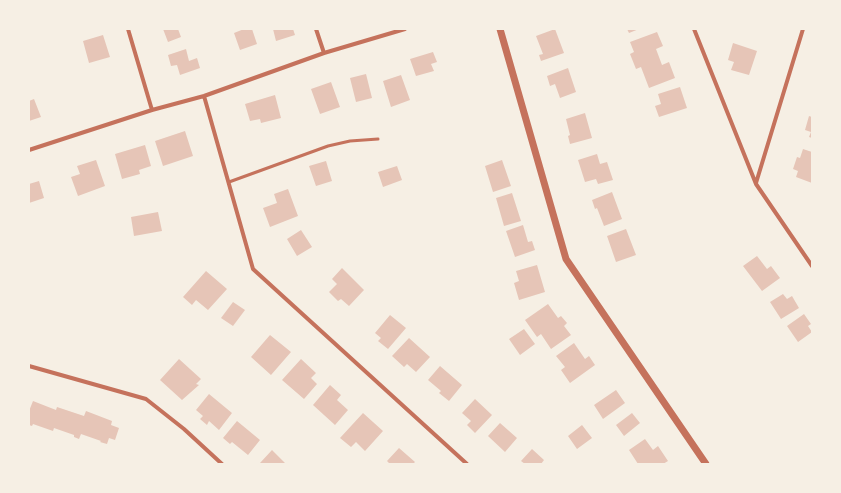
<!DOCTYPE html>
<style>
body{margin:0}
#map{position:relative;width:841px;height:493px;overflow:hidden;background:#f6efe4;font-family:"Sofia Sans Condensed",sans-serif}
canvas{display:block}
.frame{position:absolute;inset:0;border:30px solid #f6efe4;pointer-events:none}
</style>
<div id="map">
<canvas width="841" height="493"></canvas>
<div class="frame"></div>
</div>
<script>
const context = document.querySelector('canvas').getContext('2d');
context.lineJoin = 'round';
function fill(path, color) {
  context.fillStyle = color;
  context.fill(path, 'evenodd');
}
function poly(rows) {
  const path = new Path2D();
  for (const r of rows) {
    path.moveTo(r[0], r[1]);
    for (let i = 2; i < r.length; i += 2) path.lineTo(r[i], r[i + 1]);
  }
  return path;
}
function stroke(path, color, width, dash) {
  context.strokeStyle = color;
  context.lineWidth = width;
  context.lineCap = dash ? 'butt' : 'round';
  context.setLineDash(dash || []);
  context.stroke(path);
}
const building = poly([
 [163,29,178,29,181,37,168,42],
 [244,29,252,29,257,44,240,50,234,33],
 [273,29,293,29,295,35,276,41],
 [555,29,564,53,541,61,539,55,543,54,536,36],
 [627,29,639,29,629,33],
 [657,32,663,46,656,49,662,65,669,62,675,78,649,88,641,67,636,69,630,54,634,52,630,42],
 [103,35,110,57,89,63,83,41],
 [733,43,757,51,749,75,731,70,734,62,728,60],
 [186,49,189,61,197,58,200,68,180,75,177,65,171,66,168,55],
 [433,52,437,62,431,64,434,71,416,76,410,59],
 [568,68,576,92,560,98,555,84,550,86,547,76],
 [366,74,372,98,356,102,350,78],
 [401,75,410,100,391,107,383,81],
 [331,82,340,107,320,114,311,89],
 [680,87,687,108,659,117,655,106,661,104,658,94],
 [275,95,281,118,261,123,260,119,250,121,245,104],
 [34,99,41,117,29,121,29,101],
 [585,113,592,138,570,144,568,136,570,135,566,119],
 [809,116,812,117,812,138,809,137,811,132,805,130],
 [185,131,193,156,163,166,155,141],
 [145,145,151,166,139,170,140,174,122,179,115,154],
 [803,149,812,152,812,183,796,177,798,171,793,169,797,157,800,158],
 [597,154,600,164,607,162,613,180,598,184,596,179,585,182,578,160],
 [96,160,105,186,78,196,71,177,80,174,77,166],
 [502,160,511,186,493,192,485,166],
 [326,161,332,181,316,186,309,166],
 [397,166,402,180,383,187,378,172],
 [39,181,44,198,29,203,29,184],
 [288,189,298,216,270,227,263,208,277,203,274,194],
 [612,192,622,219,604,226,597,208,595,209,592,200],
 [512,193,521,221,504,226,496,198],
 [158,212,162,231,134,236,131,217],
 [523,225,528,242,532,241,535,250,515,257,506,231],
 [626,229,636,255,616,262,607,236],
 [301,230,312,247,297,256,287,239],
 [757,256,767,269,771,266,780,278,762,291,743,266],
 [537,265,545,292,519,300,514,283,519,281,516,271],
 [342,268,364,290,349,306,341,299,338,301,329,292,337,284,332,279],
 [206,271,227,289,208,310,196,300,192,305,183,297],
 [783,294,787,299,792,296,799,308,781,319,770,302],
 [233,302,245,310,233,326,221,318],
 [548,304,558,318,561,316,567,323,564,326,571,335,551,349,541,334,537,337,525,320],
 [804,314,811,324,808,326,812,332,798,342,787,326],
 [390,315,406,328,388,349,378,341,381,338,375,333],
 [524,329,535,344,520,355,509,339],
 [270,335,291,352,271,375,251,357],
 [409,338,430,357,416,372,407,364,404,367,392,356],
 [574,343,585,359,589,356,595,365,570,383,561,370,565,367,556,356],
 [179,359,201,379,196,384,199,385,182,400,160,380],
 [301,359,316,373,311,378,317,384,304,399,282,380],
 [440,366,462,385,449,401,439,393,441,391,428,380],
 [330,385,341,395,337,400,348,410,335,425,313,405],
 [616,390,625,403,603,419,594,405],
 [209,394,232,413,219,430,209,421,207,425,200,419,203,416,196,410],
 [475,399,492,415,475,433,467,425,471,421,462,413],
 [33,401,56,410,57,407,84,416,86,411,112,421,111,425,119,428,115,440,109,438,107,444,100,442,101,441,81,434,79,439,74,437,74,435,54,428,53,431,33,424,32,426,29,425,29,411],
 [363,413,383,431,365,451,356,442,351,447,340,438],
 [632,413,640,423,624,436,616,425],
 [237,421,260,440,248,455,232,442,230,444,223,438],
 [500,423,517,438,505,452,488,436],
 [582,425,592,438,577,449,568,436],
 [645,439,653,450,658,446,668,461,663,464,638,464,629,450],
 [399,448,415,462,413,464,390,464,387,461],
 [532,449,544,460,541,464,525,464,521,461],
 [272,450,286,464,260,463]
]);
const service = poly([
 [229,182,328,146,350,141,378,139]
]);
const minor = poly([
 [128,29,152,110],
 [316,29,324,53],
 [694,29,756,184,812,266],
 [204,96,253,269,467,464],
 [29,150,152,110,204,96,324,53,405,29],
 [756,183,803,29],
 [29,366,146,399,184,429,222,464]
]);
const tertiary = poly([
 [500,29,566,259,706,464]
]);
fill(building, '#e6c5b7');
stroke(service, '#c5725c', 3);
stroke(minor, '#c5725c', 4);
stroke(tertiary, '#c5725c', 7);
</script>
